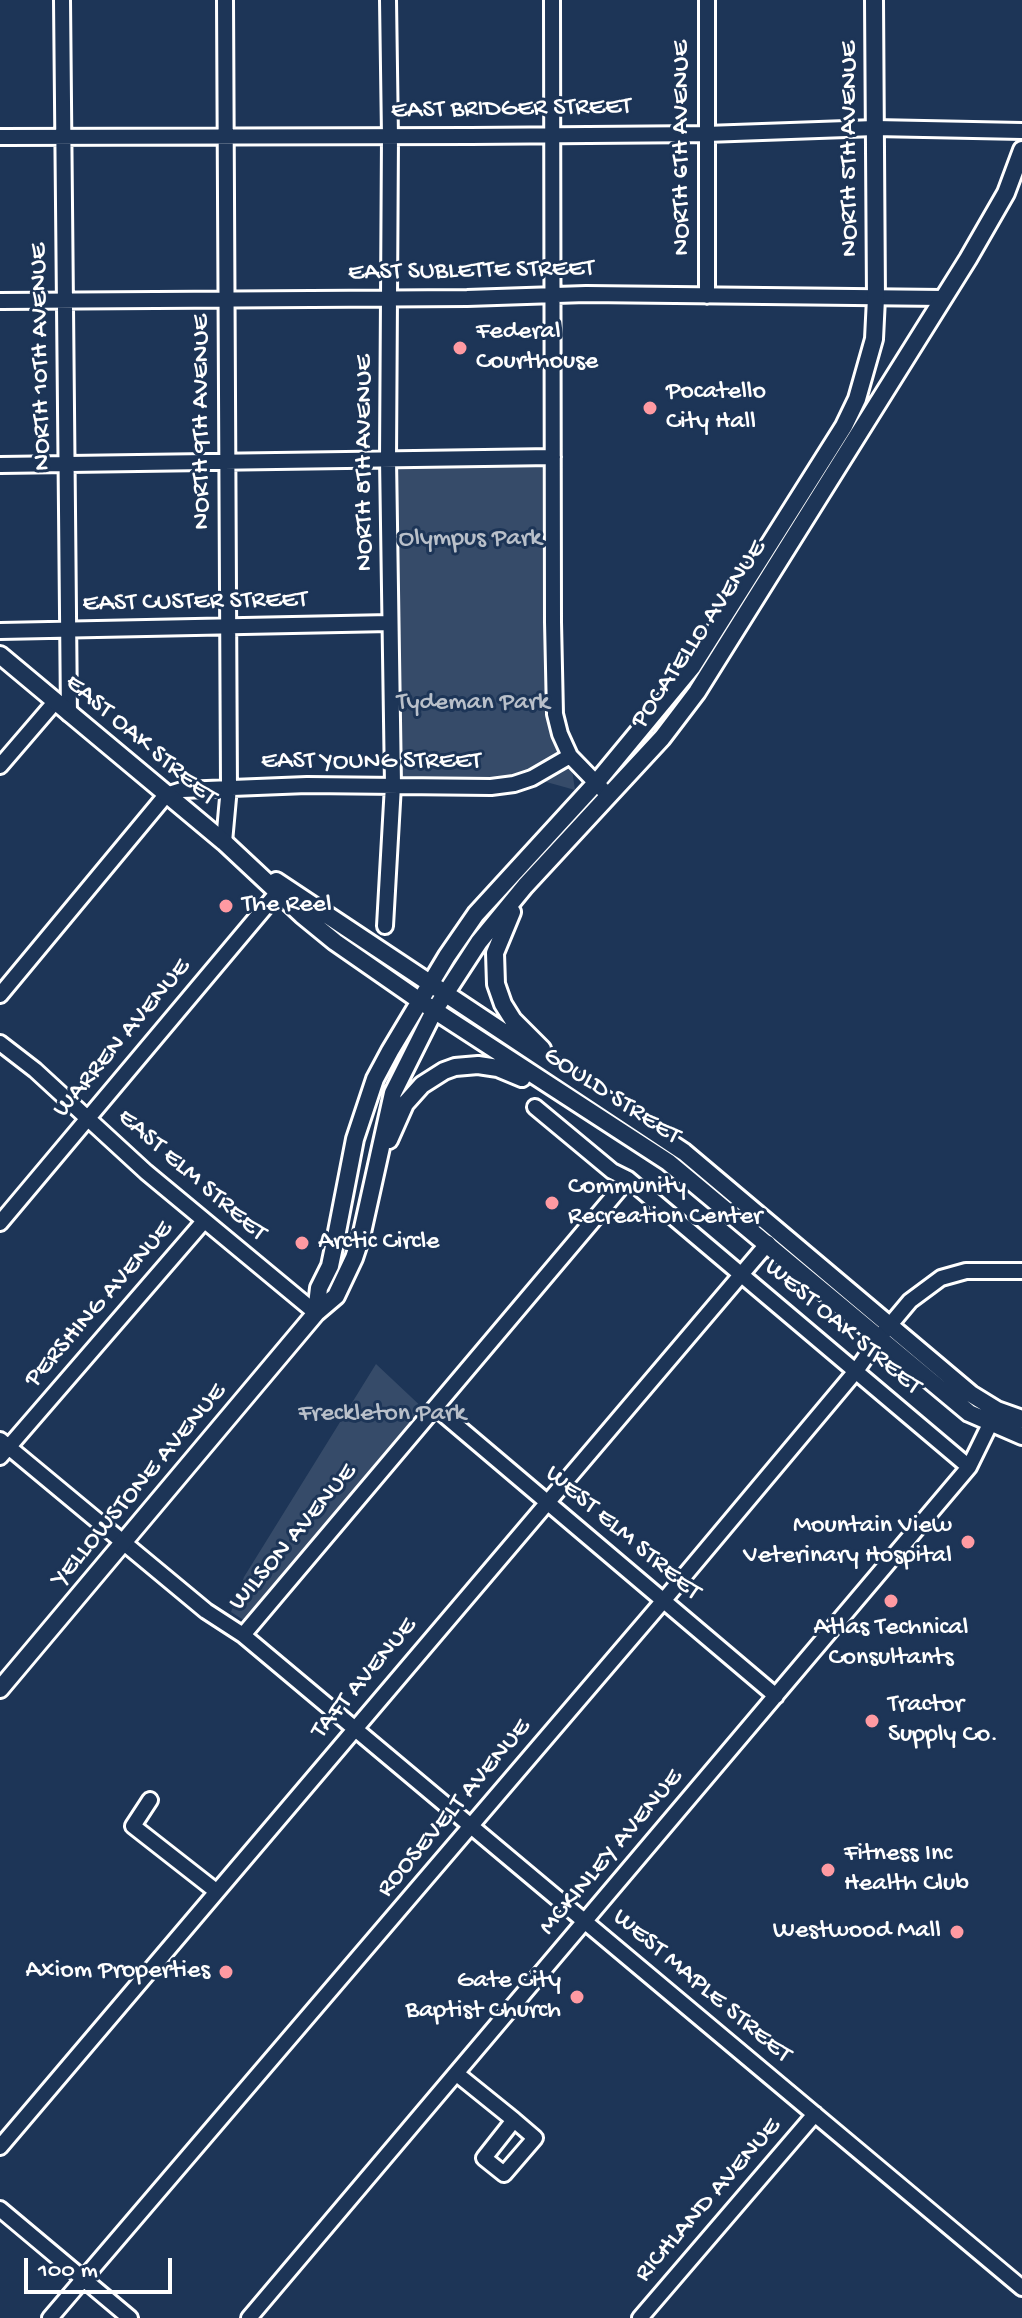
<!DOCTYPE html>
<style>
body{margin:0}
#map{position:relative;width:1022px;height:2318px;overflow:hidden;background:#1d3557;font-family:"Gochi Hand",sans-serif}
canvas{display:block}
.scale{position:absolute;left:24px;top:2258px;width:148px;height:36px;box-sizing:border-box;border:4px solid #fff;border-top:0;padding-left:10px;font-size:24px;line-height:28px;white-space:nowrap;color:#fff;-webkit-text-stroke:6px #1d3557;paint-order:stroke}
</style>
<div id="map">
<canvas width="1022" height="2318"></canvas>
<div class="scale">100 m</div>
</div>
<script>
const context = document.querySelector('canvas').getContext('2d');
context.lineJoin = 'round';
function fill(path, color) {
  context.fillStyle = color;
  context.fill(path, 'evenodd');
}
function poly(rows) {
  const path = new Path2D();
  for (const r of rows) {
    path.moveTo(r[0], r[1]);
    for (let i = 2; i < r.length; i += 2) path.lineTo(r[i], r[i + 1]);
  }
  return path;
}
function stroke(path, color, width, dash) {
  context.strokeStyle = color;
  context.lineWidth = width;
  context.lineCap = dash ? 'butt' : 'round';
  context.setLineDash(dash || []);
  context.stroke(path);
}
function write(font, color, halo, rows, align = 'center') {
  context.font = font + ' "Gochi Hand",sans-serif';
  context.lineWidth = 6;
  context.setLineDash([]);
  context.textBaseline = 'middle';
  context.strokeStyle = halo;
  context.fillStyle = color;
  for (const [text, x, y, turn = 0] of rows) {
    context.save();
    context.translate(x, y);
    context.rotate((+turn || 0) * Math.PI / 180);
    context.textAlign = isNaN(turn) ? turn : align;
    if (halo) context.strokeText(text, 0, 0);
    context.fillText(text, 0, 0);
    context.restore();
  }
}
const green = poly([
 [553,457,555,714,570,756,575,790,532,778,514,784,393,785,388,459],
 [376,1364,427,1412,245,1621,231,1612,244,1577]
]);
const minor = poly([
 [62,0,69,714],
 [552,0,553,622,555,714,560,734,570,756,604,791],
 [707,0,707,296],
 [0,137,471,136,706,134,875,128,1022,131],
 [0,301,467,298,586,294,943,298],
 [0,465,553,457],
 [0,631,390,623],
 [0,766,55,702],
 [224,842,229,787,225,0],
 [385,926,393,785,388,459,390,136,388,0],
 [0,995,166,795,182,790,307,785,491,787,514,784,532,778,570,756],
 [0,1043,35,1070,146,1172,316,1313],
 [535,1107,612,1171,628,1179,969,1467],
 [0,1223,283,886],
 [436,1408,776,1696],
 [0,1440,206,1611,243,1635,1022,2288],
 [0,1457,204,1221],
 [243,1635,628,1179],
 [150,1800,133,1826,216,1891],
 [457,2074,514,2120],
 [514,2120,535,2138,504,2174,484,2158,514,2120],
 [0,2147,768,1243],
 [0,2209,130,2318],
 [50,2318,664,1600,856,1371,879,1338,910,1301,941,1278,966,1271,1022,1271],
 [249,2318,969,1467,995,1414],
 [640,2318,815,2114]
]);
const major = poly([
 [0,655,224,842,302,915,335,942,420,1001,668,1162,969,1413,1022,1436],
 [276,881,684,1152,971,1394,997,1410,1022,1419],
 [512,912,495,953,496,984,503,1004,513,1020,542,1049],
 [389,1140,405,1104,422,1085,444,1071,455,1067,478,1065,498,1068,522,1078],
 [316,1313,319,1288,330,1266,335,1242,355,1139,375,1079,390,1051,447,956,476,914,596,783,692,667,844,426,857,399,874,339,876,298,874,0],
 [0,1689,316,1313,336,1296,354,1258,361,1237,393,1093,434,1011,479,942,525,886,662,738,697,692,968,259,1006,193,1022,150]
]);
const markers = [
 [460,348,8,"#ff9aa2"],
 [650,408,8,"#ff9aa2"],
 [226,906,8,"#ff9aa2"],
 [552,1203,8,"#ff9aa2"],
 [302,1243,8,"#ff9aa2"],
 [968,1542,8,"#ff9aa2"],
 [891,1601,8,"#ff9aa2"],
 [872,1721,8,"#ff9aa2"],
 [828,1870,8,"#ff9aa2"],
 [957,1932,8,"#ff9aa2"],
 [226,1972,8,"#ff9aa2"],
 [577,1997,8,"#ff9aa2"]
];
const streetNames = [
 ["EAST BRIDGER STREET",511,110,-1],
 ["NORTH 6TH AVENUE",683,148,-90],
 ["NORTH 5TH AVENUE",851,149,-90],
 ["EAST SUBLETTE STREET",471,272,-1],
 ["NORTH 10TH AVENUE",42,357,-91],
 ["NORTH 9TH AVENUE",203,422,-90],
 ["NORTH 8TH AVENUE",366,463,-90],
 ["EAST CUSTER STREET",195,603,-1],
 ["POCATELLO AVENUE",700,635,-56],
 ["EAST OAK STREET",140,741,40],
 ["EAST YOUNG STREET",371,763],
 ["WARREN AVENUE",123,1039,-50],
 ["GOULD STREET",611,1097,33],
 ["EAST ELM STREET",191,1176,41],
 ["PERSHING AVENUE",100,1305,-49],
 ["WEST OAK STREET",842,1328,40],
 ["YELLOWSTONE AVENUE",140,1486,-50],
 ["WEST ELM STREET",622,1534,40],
 ["WILSON AVENUE",294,1538,-50],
 ["TAFT AVENUE",365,1679,-50],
 ["ROOSEVELT AVENUE",455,1809,-50],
 ["MCKINLEY AVENUE",612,1853,-50],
 ["WEST MAPLE STREET",701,1987,40],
 ["RICHLAND AVENUE",709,2201,-49]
];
const poiNames = [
 ["Federal",476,333],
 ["Courthouse",476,363],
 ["Pocatello",666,393],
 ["City Hall",666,423],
 ["The Reel",242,906],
 ["Community",568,1188],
 ["Recreation Center",568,1218],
 ["Arctic Circle",318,1243],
 ["Mountain View",952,1527,"right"],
 ["Veterinary Hospital",952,1557,"right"],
 ["Atlas Technical",891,1629,"center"],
 ["Consultants",891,1659,"center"],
 ["Tractor",888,1706],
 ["Supply Co.",888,1736],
 ["Fitness Inc",844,1855],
 ["Health Club",844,1885],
 ["Westwood Mall",941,1932,"right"],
 ["Axiom Properties",210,1972,"right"],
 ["Gate City",561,1982,"right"],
 ["Baptist Church",561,2012,"right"]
];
const parkNames = [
 ["Olympus Park",470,540],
 ["Tydeman Park",473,704],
 ["Freckleton Park",382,1415]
];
fill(green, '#364b69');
stroke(minor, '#fff', 20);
stroke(major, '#fff', 22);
stroke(minor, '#1d3557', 14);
stroke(major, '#1d3557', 16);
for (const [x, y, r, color] of markers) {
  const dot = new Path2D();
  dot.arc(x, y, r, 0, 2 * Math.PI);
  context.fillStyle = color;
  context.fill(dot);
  stroke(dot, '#1d3557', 3);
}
write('26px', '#fff', '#1d3557', streetNames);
write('26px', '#fff', '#1d3557', poiNames, 'left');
write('26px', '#b9c0ca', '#1d3557', parkNames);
</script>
